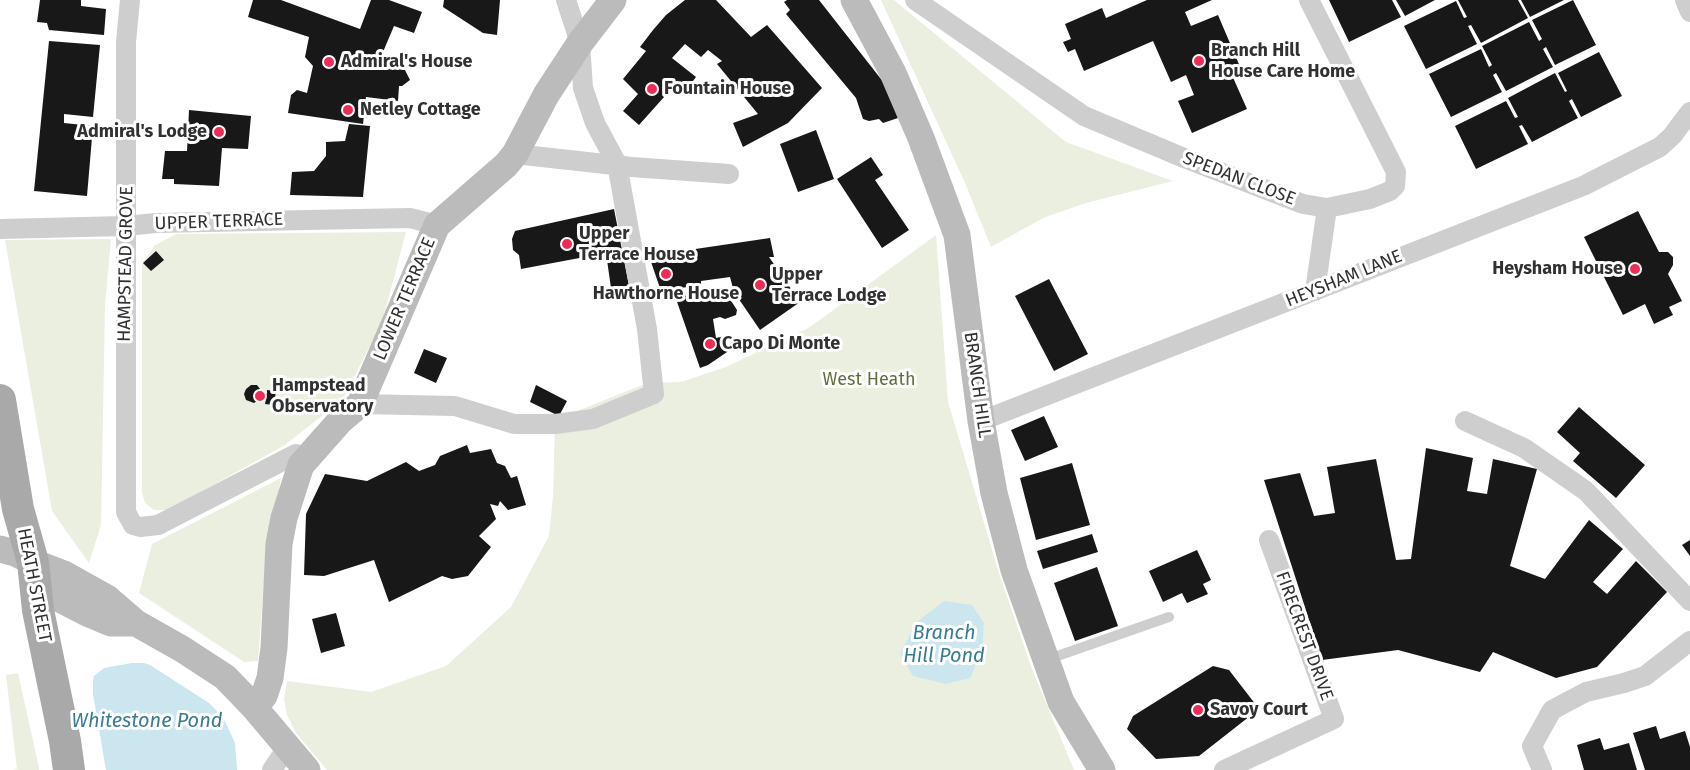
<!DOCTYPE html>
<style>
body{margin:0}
canvas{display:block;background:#fff}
</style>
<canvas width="1690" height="770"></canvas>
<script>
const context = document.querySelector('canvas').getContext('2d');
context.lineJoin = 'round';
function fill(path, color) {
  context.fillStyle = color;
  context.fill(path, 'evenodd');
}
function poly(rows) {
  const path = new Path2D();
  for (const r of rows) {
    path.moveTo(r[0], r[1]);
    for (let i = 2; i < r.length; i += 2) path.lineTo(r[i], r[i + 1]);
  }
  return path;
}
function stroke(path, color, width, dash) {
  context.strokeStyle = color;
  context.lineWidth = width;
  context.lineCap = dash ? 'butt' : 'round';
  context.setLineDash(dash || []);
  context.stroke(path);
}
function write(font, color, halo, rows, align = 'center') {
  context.font = font + ' "Fira Sans",sans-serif';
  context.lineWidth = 6;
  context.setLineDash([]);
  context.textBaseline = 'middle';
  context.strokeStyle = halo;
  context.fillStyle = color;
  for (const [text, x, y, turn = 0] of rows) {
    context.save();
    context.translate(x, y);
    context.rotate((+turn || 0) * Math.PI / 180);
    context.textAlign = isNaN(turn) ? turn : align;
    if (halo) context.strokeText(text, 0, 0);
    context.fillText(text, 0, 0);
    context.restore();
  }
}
const green = poly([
 [881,0,894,0,1066,142,1173,181,1086,203,1043,218,991,247,965,183],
 [406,232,382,323,342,400,285,445,168,510,154,510,145,503,142,492,142,264,154,246,176,234],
 [936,235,948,402,999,573,1032,669,1074,770,327,770,296,733,287,715,284,699,287,681,371,692,446,666,511,607,549,536,553,496,555,420,647,383,681,382,726,367,810,327],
 [111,239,105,305,101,525,89,563,52,511,5,240],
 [281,478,277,502,266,550,258,661,244,662,139,593,152,544],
 [18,673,39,768,39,770,12,770,17,769,6,675]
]);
const water = poly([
 [944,601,972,605,984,623,982,652,970,678,946,684,913,676,900,654,917,622],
 [132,663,144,663,150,665,209,703,217,711,225,721,235,743,237,770,106,770,93,694,93,681,94,676,104,668]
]);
const building = poly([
 [40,0,81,0,81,6,106,9,104,35,49,30,47,23,37,22],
 [253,0,281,0,360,29,371,0,389,0,422,12,414,33,394,26,380,59,395,61,403,66,410,80,402,86,399,86,398,101,366,97,363,124,288,113,291,95,297,90,307,93,313,66,305,57,309,37,248,17],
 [444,0,500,0,497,35,483,33,443,7],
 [685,0,716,0,751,37,767,25,822,88,788,123,743,147,733,123,758,114,717,64,722,61,708,50,701,57,685,44,672,58,696,77,690,85,692,90,686,96,673,87,639,125,623,111,638,94,623,79,646,51,640,47,653,30,666,15],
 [787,0,819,0,888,88,898,118,883,123,879,119,869,121,863,119,856,98,786,14,790,10,784,2],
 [1147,0,1212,0,1185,12,1191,26,1218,15,1241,69,1231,73,1247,109,1192,133,1178,101,1194,95,1186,75,1171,82,1153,41,1084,71,1075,49,1068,52,1063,42,1071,39,1065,24,1102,8,1106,18],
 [1329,0,1392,0,1401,17,1349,42],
 [1396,0,1435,0,1405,16],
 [1458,0,1518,0,1528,18,1481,43,1471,25,1468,26,1477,44,1426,69,1404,26,1456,1,1464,18,1467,17],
 [1521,0,1564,0,1530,17],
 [1573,0,1596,45,1555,65,1546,47,1543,49,1553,67,1506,91,1496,73,1493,75,1502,92,1451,117,1429,74,1481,49,1489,67,1492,65,1482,46,1529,22,1539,41,1542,39,1532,20],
 [49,41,100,45,93,117,64,114,64,123,93,126,87,196,34,191],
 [1599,52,1622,96,1581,117,1572,99,1569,101,1578,118,1532,142,1522,125,1519,126,1528,144,1476,169,1455,126,1506,101,1515,118,1518,117,1508,98,1555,73,1565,92,1567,91,1558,73],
 [189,110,251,116,248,149,222,148,219,186,174,184,174,179,162,179,165,151,187,151],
 [349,124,370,126,363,197,290,195,292,172,314,171,326,156,326,142,345,141],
 [816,130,834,179,798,192,780,144],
 [871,157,883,175,875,180,909,230,882,248,837,179],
 [614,209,629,286,611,288,606,253,521,269,519,255,513,250,512,239,515,231],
 [1638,211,1659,252,1668,252,1673,257,1673,265,1668,274,1682,301,1669,307,1673,315,1654,324,1645,304,1623,315,1584,237],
 [770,238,774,257,769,257,800,302,760,330,734,292,730,277,701,281,701,285,661,291,650,259,655,248,666,248,675,252],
 [156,251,164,260,151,271,143,263],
 [1049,279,1088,354,1054,371,1015,296],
 [701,289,702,297,722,292,728,296,737,310,736,315,725,319,720,317,713,319,716,338,725,336,730,350,708,365,700,368,675,296],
 [424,349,447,358,436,383,414,373],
 [257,385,263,393,267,394,267,390,276,391,274,405,265,404,266,399,261,398,254,403,246,400,244,394,246,389,251,385],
 [536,385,567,401,559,416,530,402],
 [1579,407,1645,465,1616,498,1573,461,1580,453,1557,432],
 [1044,416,1058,447,1025,461,1011,430],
 [467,445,470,453,491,449,497,463,505,466,511,478,517,476,526,505,508,510,500,501,498,506,490,504,496,519,479,536,491,547,468,576,452,579,442,576,389,602,374,560,324,576,304,575,306,514,325,474,367,481,406,462,419,471,435,465,440,456],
 [1426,448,1473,458,1467,491,1487,494,1493,459,1537,469,1510,566,1545,579,1589,520,1623,549,1593,582,1607,594,1636,561,1667,592,1597,667,1556,678,1493,652,1480,672,1398,650,1322,660,1264,480,1300,473,1314,516,1335,513,1327,467,1376,459,1396,560,1411,559],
 [1072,463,1090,525,1036,540,1020,478],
 [1092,534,1098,552,1043,569,1037,551],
 [1690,540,1690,556,1682,545],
 [1197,550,1211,580,1203,584,1208,594,1187,603,1182,593,1163,602,1149,571],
 [1097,567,1118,626,1075,641,1054,583],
 [336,613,345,646,321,653,312,619],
 [1213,666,1229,670,1256,705,1250,716,1199,756,1156,759,1127,729,1133,716],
 [1656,726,1660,739,1685,731,1690,747,1690,770,1645,770,1633,733],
 [1600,738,1604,750,1629,743,1637,770,1584,770,1577,745]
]);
const lane = poly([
 [1046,660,1169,617]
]);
const street = poly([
 [130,0,126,42,126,512,133,525,140,527,158,525,296,454,307,456],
 [915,0,1084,116,1184,158,1303,204,1327,208,1370,199,1390,191,1395,186,1396,172,1309,0],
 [1685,0,1690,12],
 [515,154,632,167,729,174],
 [0,229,125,226,156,223,410,218,437,225],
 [1315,291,1327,208],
 [360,404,455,406,514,424,555,424,593,419,654,394,647,329,617,164,595,123,583,88,580,43,566,0],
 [981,421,1583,186,1660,147,1672,136,1690,112],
 [1465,421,1524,448,1586,491,1690,601],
 [272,770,288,746],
 [1224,770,1334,719,1269,540],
 [1542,770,1532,746,1552,710,1586,692,1624,683,1645,676,1690,641]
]);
const secondary = poly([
 [854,0,893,73,921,138,957,235,981,421,994,493,1014,570,1061,702,1102,770],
 [0,549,15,553,33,562,64,574,107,598,136,623,182,649,225,677,253,706,307,770],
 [33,562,56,597,87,613,111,623,136,623],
 [253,706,264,696,270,678,274,648,279,544,284,518,301,465,340,421,360,404,437,225,506,165,515,154,546,95,580,43,613,0]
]);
const primary = poly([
 [0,400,18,509,33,562,38,610,65,741,69,770]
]);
const markers = [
 [1199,61,6,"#f02c56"],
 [329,62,6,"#f02c56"],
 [652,89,6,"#f02c56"],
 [348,110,6,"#f02c56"],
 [219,132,6,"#f02c56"],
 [567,244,6,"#f02c56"],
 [1635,269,6,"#f02c56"],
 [666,274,6,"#f02c56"],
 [760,285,6,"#f02c56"],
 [710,344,6,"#f02c56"],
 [260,396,6,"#f02c56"],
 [1198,710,6,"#f02c56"]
];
const poiNames = [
 ["Branch Hill",1211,51],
 ["House Care Home",1211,72],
 ["Admiral's House",341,62],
 ["Fountain House",664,89],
 ["Netley Cottage",360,110],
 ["Admiral's Lodge",207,132,"right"],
 ["Upper",579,234],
 ["Terrace House",579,255],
 ["Heysham House",1623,269,"right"],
 ["Upper",772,275],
 ["Terrace Lodge",772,296],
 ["Hawthorne House",666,294,"center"],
 ["Capo Di Monte",722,344],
 ["Hampstead",272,386],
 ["Observatory",272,407],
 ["Savoy Court",1210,710]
];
const streetNames = [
 ["SPEDAN CLOSE",1239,179,21],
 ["UPPER TERRACE",219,222,-2],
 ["HAMPSTEAD GROVE",126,264,-89],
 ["HEYSHAM LANE",1344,279,-22],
 ["LOWER TERRACE",405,299,-67],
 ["BRANCH HILL",977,385,82],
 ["HEATH STREET",34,585,79],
 ["FIRECREST DRIVE",1304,636,70]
];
const parkNames = [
 ["West Heath",869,380]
];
const waterNames = [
 ["Branch",944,633],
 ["Hill Pond",944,656],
 ["Whitestone Pond",147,721]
];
fill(green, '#eaefdf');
fill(water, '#cbe6ef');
fill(building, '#181818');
stroke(lane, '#cecece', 10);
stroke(street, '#cecece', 20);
stroke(secondary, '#bbb', 27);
stroke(primary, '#a9a9a9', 32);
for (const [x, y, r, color] of markers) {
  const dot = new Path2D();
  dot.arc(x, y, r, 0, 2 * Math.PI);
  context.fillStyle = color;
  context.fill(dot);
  stroke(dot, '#fff', 2);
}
write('bold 18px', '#313131', '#fff', poiNames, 'left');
write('18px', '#313131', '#fff', streetNames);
write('18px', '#5c713b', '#fff', parkNames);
write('italic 20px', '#377c93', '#fff', waterNames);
</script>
